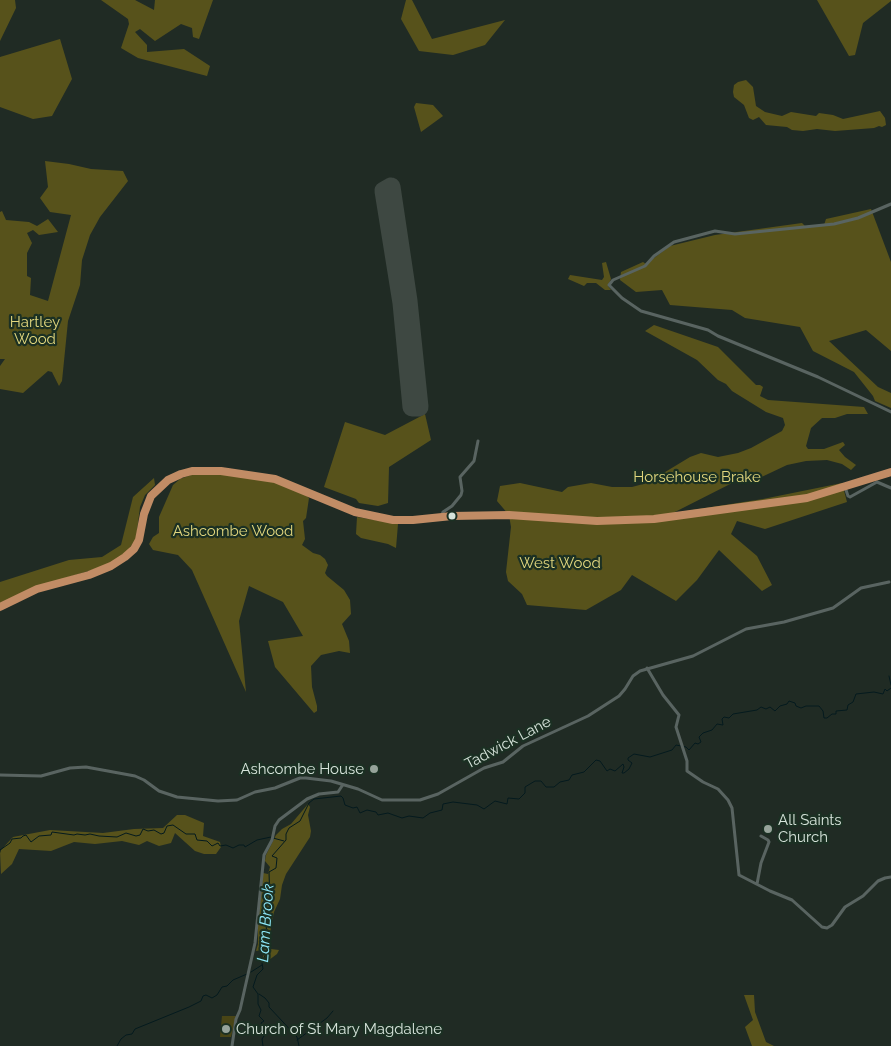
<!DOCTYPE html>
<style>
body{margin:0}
canvas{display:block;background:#202b24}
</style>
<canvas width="891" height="1046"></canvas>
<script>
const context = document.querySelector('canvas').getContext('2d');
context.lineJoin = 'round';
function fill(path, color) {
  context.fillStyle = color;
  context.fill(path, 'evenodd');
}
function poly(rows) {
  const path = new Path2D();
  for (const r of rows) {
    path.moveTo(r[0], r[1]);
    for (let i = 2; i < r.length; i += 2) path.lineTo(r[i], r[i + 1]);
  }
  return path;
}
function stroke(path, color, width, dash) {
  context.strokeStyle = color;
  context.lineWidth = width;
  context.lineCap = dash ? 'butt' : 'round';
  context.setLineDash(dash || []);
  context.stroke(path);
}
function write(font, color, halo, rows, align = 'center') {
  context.font = font + ' Raleway,sans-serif';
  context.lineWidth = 4.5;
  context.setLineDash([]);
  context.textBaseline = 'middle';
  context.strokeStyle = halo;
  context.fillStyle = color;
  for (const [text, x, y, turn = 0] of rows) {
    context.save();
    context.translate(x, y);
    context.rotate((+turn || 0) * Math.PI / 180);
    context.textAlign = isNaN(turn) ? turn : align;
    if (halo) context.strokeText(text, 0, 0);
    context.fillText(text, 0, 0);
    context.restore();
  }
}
const green = poly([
 [222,1016,236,1016,231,1037,220,1037]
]);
const forest = poly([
 [0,0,15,0,16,8,0,41],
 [101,0,135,0,154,10,155,0,213,0,199,39,193,37,192,28,181,24,155,41,140,29,135,32,147,45,147,52,184,49,210,66,207,76,138,58,121,48,129,24,128,19],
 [406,0,412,0,432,39,505,20,485,45,453,55,419,51,401,19],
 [817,0,891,0,891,1,863,23,855,55,849,56],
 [60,39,72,79,52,116,33,119,0,107,0,57],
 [746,80,753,87,756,106,765,112,782,116,791,112,816,116,819,113,833,115,843,119,880,111,885,118,886,125,882,127,879,126,874,128,835,131,817,129,803,131,792,130,787,127,766,125,759,117,753,120,749,118,744,105,734,97,733,92,734,85,738,82],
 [416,103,433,105,443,116,421,132,414,107],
 [45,161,69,164,91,169,123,171,128,181,100,217,90,235,82,260,80,285,68,321,62,381,59,386,52,372,48,371,23,393,0,389,0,366,5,359,0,359,0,212,2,211,6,220,29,222,37,226,48,219,58,232,39,235,33,230,27,233,32,243,27,253,27,276,31,278,30,295,48,301,71,215,50,212,40,198,48,187],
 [871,209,891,262,891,351,866,330,829,341,878,387,891,393,891,408,875,401,873,396,854,372,813,351,800,327,745,318,732,310,670,305,662,290,636,292,620,280,621,272,643,262,646,264,670,246,715,235,802,223,806,227,824,225,826,219],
 [606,262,611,279,608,286,611,290,605,290,596,283,587,283,584,286,568,279,570,275,602,280,604,277,602,263],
 [654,325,718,347,756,385,760,385,763,387,760,396,768,400,864,407,868,414,847,414,835,418,822,418,811,428,806,446,808,449,824,449,843,442,845,445,839,450,845,457,856,465,851,470,842,464,827,460,806,461,787,465,751,482,740,479,673,513,763,499,842,483,847,502,765,529,737,521,731,534,757,556,772,585,762,591,719,550,697,580,676,601,632,575,621,590,586,610,527,605,522,594,508,581,506,572,511,527,509,515,497,501,500,486,520,483,562,492,568,487,591,483,612,487,632,487,647,483,690,457,701,453,718,457,738,453,751,448,782,431,785,425,783,418,766,412,732,391,726,384,718,380,697,360,645,331],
 [425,414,431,440,389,467,388,503,378,506,359,503,356,499,324,487,345,422,385,435],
 [208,474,233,474,260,478,283,484,303,493,309,498,306,518,303,521,305,539,302,545,313,553,320,555,325,559,328,565,325,573,327,576,344,590,350,600,351,614,342,624,349,641,350,653,339,651,321,655,311,666,312,687,317,706,317,711,314,713,275,667,268,641,303,636,283,602,249,586,239,621,246,692,192,570,178,555,153,550,149,544,153,537,159,533,159,517,173,485,180,479,191,475],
 [154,478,155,485,145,495,140,507,136,539,126,553,105,566,39,586,0,603,0,582,69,560,102,557,121,545,133,497],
 [357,517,398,524,396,548,388,544,361,538,356,534],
 [308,804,310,807,308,815,311,831,310,837,286,874,282,885,280,899,274,912,269,939,267,943,267,946,271,949,279,950,277,954,269,960,266,960,264,963,262,961,264,953,261,950,256,951,258,944,258,926,263,873,268,874,270,867,265,861,266,855,276,835,282,829,291,824],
 [177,815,185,815,204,823,203,836,220,842,221,847,216,854,204,854,195,851,175,833,171,843,159,846,147,841,139,845,122,841,95,844,74,842,51,851,19,849,12,864,1,874,0,851,13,837,50,830,103,833,134,829,163,828],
 [744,995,754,995,755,1012,766,1042,774,1046,752,1046,745,1027,753,1020]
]);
const stream = poly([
 [889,676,891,685],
 [273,838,284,841],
 [0,852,0,850,10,843,12,839,21,838,23,836,26,835,31,842,39,836,51,835,52,832,74,835,77,834,85,835,90,834,99,836,117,837,126,833,136,836,140,835,143,829,148,831,154,830,161,834,164,833,167,826,173,825,186,834,195,834,197,840,207,841,212,846,218,843,220,846,226,845,233,848,239,845,244,845,245,847,257,840,271,837],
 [251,972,262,965],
 [259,994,265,998,269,1003,269,1007,297,1037,299,1046],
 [297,1040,327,1018,333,1011],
 [117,1046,121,1039,126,1035,132,1034,135,1029,189,1007,201,1001,203,996,206,995,212,998,217,995,222,987,227,986,233,980,247,974],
 [263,1046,262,1039,264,1036,264,1029,261,1023,264,1021,259,1016,261,1010,258,1004,258,994,253,987,257,975,263,969,262,963,268,948,264,944,268,931,266,928,269,922,269,915,266,911,270,906,269,872,276,868,277,858,272,856,286,840,286,834,289,828,300,821,309,803,314,799,341,796,343,798,345,805,353,808,357,807,360,813,367,810,376,812,378,815,388,813,402,818,409,816,423,818,430,813,442,810,443,804,453,802,477,805,484,809,495,801,507,804,508,798,519,799,525,793,525,787,535,781,541,781,546,787,554,787,560,782,569,780,572,775,584,772,596,760,600,761,607,771,610,769,615,771,623,764,624,767,622,773,624,773,629,769,632,763,628,760,628,758,634,754,650,757,672,750,676,745,686,747,689,750,695,743,698,744,701,742,699,737,703,733,712,730,717,724,723,725,722,719,724,717,729,718,733,714,757,710,761,707,766,709,770,707,775,711,780,706,787,704,789,701,795,703,796,706,801,708,806,706,819,706,823,711,824,718,827,718,832,714,836,714,836,711,847,710,848,705,853,702,856,694,874,692,883,694,885,689,887,691,891,688]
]);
const runway = poly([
 [391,187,408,301,419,407,412,407,402,303,384,191,391,187]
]);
const minor = poly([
 [891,204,858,218,834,224,735,234,715,231,674,242,654,256,645,266,613,280,609,285,622,298,641,311,708,330,718,336,818,377,891,412],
 [845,487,848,496,850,497,877,482,891,488],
 [441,517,443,512,452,506,461,495,462,491,460,477,474,461,478,441],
 [647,668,663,695,679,715,676,727,687,761,687,771,703,782,718,789,728,800,732,808,739,875,770,891,792,900,822,927,827,928,832,925,845,907,863,896,878,881,885,878,891,877],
 [0,775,41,776,70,768,86,767,135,776,144,780,159,791,177,797,218,801,237,800,255,792,275,788,300,778,306,778,331,781,358,789,382,800,420,800,438,794,484,768,503,762,523,746,588,716,619,696,625,689,633,676,640,671,693,656,746,629,784,622,833,608,861,588,889,582],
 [757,884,761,863,769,842,768,840,761,836],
 [232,1046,236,1019,240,1010,255,943,264,855,272,840,275,826,279,820,307,799,319,794,338,792,342,786]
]);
const highway = poly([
 [0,607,37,589,89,575,111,566,125,557,134,549,139,540,144,514,151,496,168,480,181,474,192,471,221,471,275,479,355,512,393,520,413,520,452,516,509,515,597,521,654,519,807,498,891,472]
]);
const bus1 = poly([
 [0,607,37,589,89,575,111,566,125,557,134,549,139,540,144,514,151,496,168,480,181,474,192,471,221,471,275,479,355,512,393,520,413,520,452,516,509,515,597,521,654,519,807,498,891,472]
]);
const markers = [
 [452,516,4.5,"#d6e3da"],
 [374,769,5,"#96a39a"],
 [768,829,5,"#96a39a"],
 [226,1029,5,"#96a39a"]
];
const parkNames = [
 ["Hartley",35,322],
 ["Wood",35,339],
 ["Horsehouse Brake",697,477],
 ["Ashcombe Wood",233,531],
 ["West Wood",560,563]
];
const streetNames = [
 ["Tadwick Lane",508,743,-28]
];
const poiNames = [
 ["Ashcombe House",364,769,"right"],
 ["All Saints",778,820],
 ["Church",778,837],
 ["Church of St Mary Magdalene",236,1029]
];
const waterNames = [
 ["Lam Brook",266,923,-86]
];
fill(green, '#494516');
fill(forest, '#57521b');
stroke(stream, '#041a1e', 1);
stroke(runway, '#3e4842', 19);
stroke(minor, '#596461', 3);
stroke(highway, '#53615c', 5);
stroke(bus1, '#c18c65', 8);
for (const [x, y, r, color] of markers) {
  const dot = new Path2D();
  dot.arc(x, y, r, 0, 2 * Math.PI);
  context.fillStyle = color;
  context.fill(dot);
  stroke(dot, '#1b3023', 2);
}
write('15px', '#e2d77e', '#1b3023', parkNames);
write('15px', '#d6e3da', '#1b3023', streetNames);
write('15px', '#d6e3da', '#1b3023', poiNames, 'left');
write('italic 16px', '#8ee8f9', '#1b3023', waterNames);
</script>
